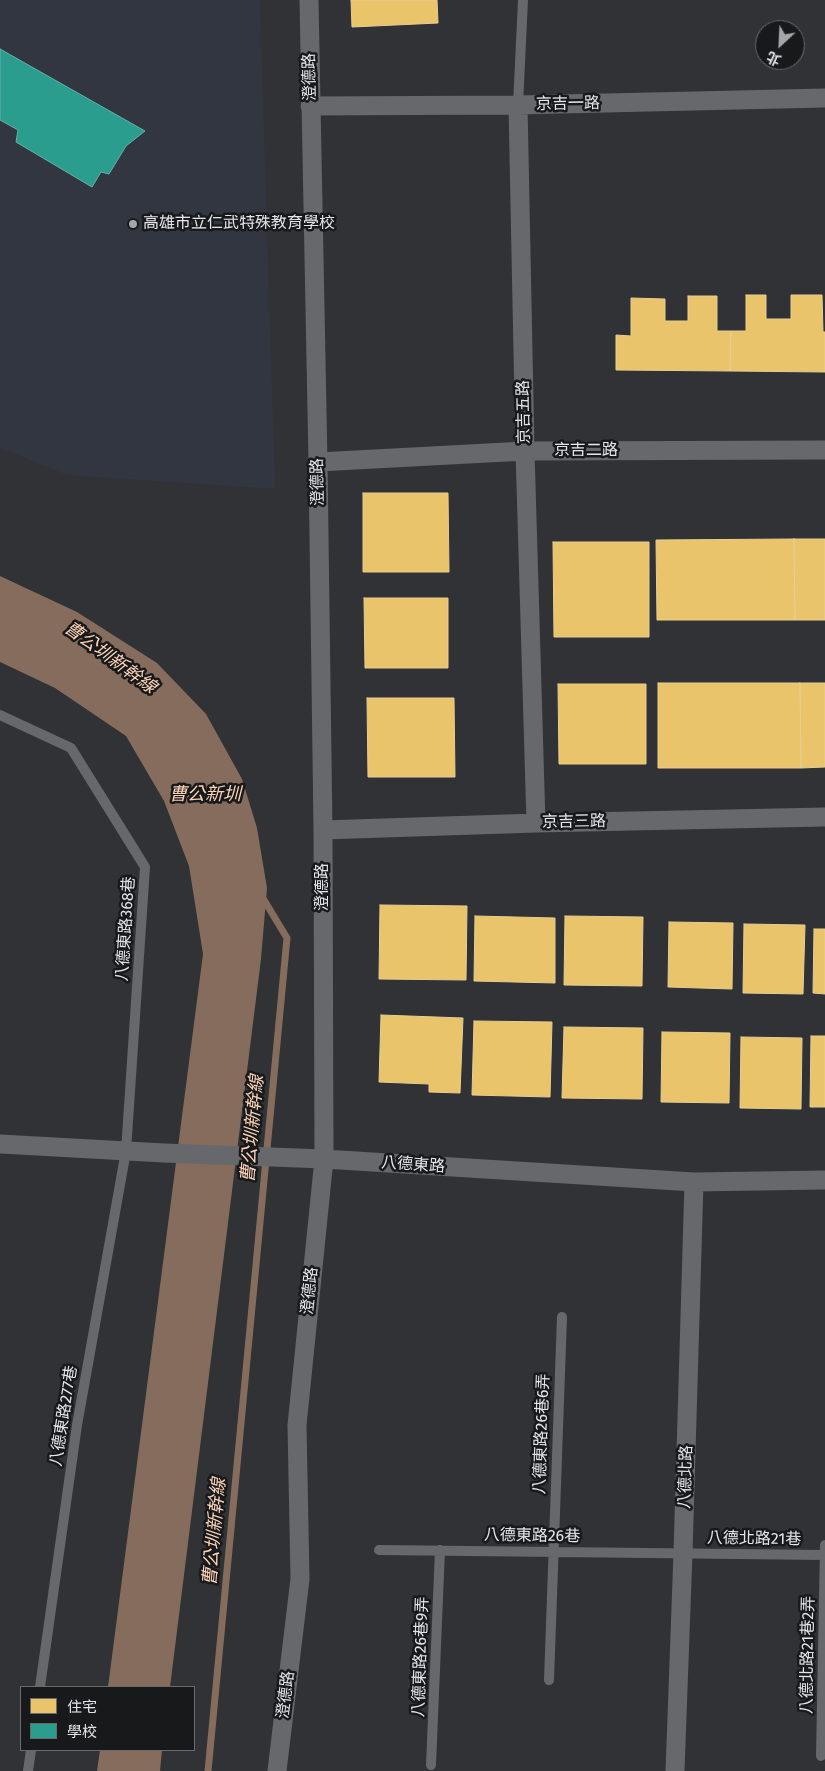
<!DOCTYPE html>
<meta charset="utf-8">
<style>
body{margin:0}
#map{position:relative;width:825px;height:1771px;overflow:hidden;background:#303235;font-family:"Fira Sans","Noto Sans TC",sans-serif}
canvas{display:block}
.legend{position:absolute;left:20px;top:1686px;width:175px;height:65px;box-sizing:border-box;background:#17191b;border:1px solid #696b6d;margin:0;padding:6px 9px;list-style:none;font-size:15px;color:#e3e5e9}
.legend li{display:flex;align-items:center;gap:10px;height:25px}
.legend b{width:25px;border:1px solid #696b6d}
.north{position:absolute;left:755px;top:20px;width:50px;height:50px;box-sizing:border-box;background:#17191b;border:1px solid #696b6d;border-radius:50%;rotate:205deg;font-size:14px;font-weight:700;line-height:20px;text-align:center;color:#e3e5e9}
.north::after{content:'';display:block;margin:auto;width:18px;height:22px;background:#a4a6aa;clip-path:polygon(50% 0,100% 100%,50% 72%,0 100%)}
</style>
<div id="map">
<canvas width="825" height="1771"></canvas>
<ul class="legend">
<li><b style="height:14px;background:#e9c46a"></b>住宅</li>
<li><b style="height:14px;background:#2a9d8f"></b>學校</li>
</ul>
<div class="north">北</div>
</div>
<script>
const context = document.querySelector('canvas').getContext('2d');
context.lineJoin = 'round';
function fill(path, color) {
  context.fillStyle = color;
  context.fill(path, 'evenodd');
}
function poly(rows) {
  const path = new Path2D();
  for (const r of rows) {
    path.moveTo(r[0], r[1]);
    for (let i = 2; i < r.length; i += 2) path.lineTo(r[i], r[i + 1]);
  }
  return path;
}
function stroke(path, color, width, dash) {
  context.strokeStyle = color;
  context.lineWidth = width;
  context.lineCap = dash ? 'butt' : 'round';
  context.setLineDash(dash || []);
  context.stroke(path);
}
function write(font, color, halo, rows, align = 'center') {
  context.font = font + ' "Fira Sans","Noto Sans TC",sans-serif';
  context.lineWidth = 5;
  context.setLineDash([]);
  context.textBaseline = 'middle';
  context.strokeStyle = halo;
  context.fillStyle = color;
  for (const [text, x, y, turn = 0] of rows) {
    context.save();
    context.translate(x, y);
    context.rotate((+turn || 0) * Math.PI / 180);
    context.textAlign = isNaN(turn) ? turn : align;
    if (halo) context.strokeText(text, 0, 0);
    context.fillText(text, 0, 0);
    context.restore();
  }
}
const built = poly([
 [0,0,260,0,275,489,67,475,0,448]
]);
const water = poly([
 [0,576,77,612,157,663,206,714,242,779,257,828,267,888,261,959,170,1687,108,1687,203,954,189,866,164,801,126,736,55,688,0,662],
 [100,1750,162,1750,160,1771,97,1771]
]);
const homes = poly([
 [351,0,437,0,438,23,352,27,351,0],
 [746,295,766,295,766,319,791,319,791,295,822,295,823,332,825,332,825,372,730,371,731,331,746,331,746,295],
 [688,296,717,296,717,331,731,331,730,371,616,370,616,335,631,336,631,298,665,299,665,321,688,321,688,296],
 [363,493,448,493,449,572,363,572,363,493],
 [794,539,825,539,825,620,795,620,794,539],
 [794,539,795,620,657,620,656,540,794,539],
 [553,542,649,542,649,637,554,637,553,542],
 [364,598,448,598,448,668,365,668,364,598],
 [658,683,800,683,801,768,658,768,658,683],
 [800,683,825,683,825,767,801,768,800,683],
 [558,684,646,684,646,764,559,764,558,684],
 [367,698,454,698,455,777,368,777,367,698],
 [380,905,467,906,466,980,379,979,380,905],
 [475,916,555,918,555,983,474,981,475,916],
 [565,916,643,917,642,986,564,985,565,916],
 [669,922,733,923,732,989,668,987,669,922],
 [744,924,805,925,803,994,743,993,744,924],
 [814,929,825,929,825,994,813,993,814,929],
 [381,1015,463,1018,460,1093,429,1092,429,1084,379,1082,381,1015],
 [474,1021,552,1022,550,1097,472,1095,474,1021],
 [564,1027,643,1028,642,1099,562,1098,564,1027],
 [662,1032,730,1033,729,1103,661,1102,662,1032],
 [811,1036,825,1036,825,1107,810,1107,811,1036],
 [741,1037,802,1038,801,1109,740,1108,741,1037]
]);
const schools = poly([
 [0,49,145,131,126,146,109,174,101,172,92,187,16,142,18,130,0,120,0,49]
]);
const stream = poly([
 [208,1771,287,938,261,895]
]);
const service = poly([
 [518,105,523,0],
 [0,715,71,748,145,867,126,1151,77,1425,40,1687],
 [379,1550,825,1555],
 [549,1680,562,1317],
 [821,1756,825,1545],
 [431,1765,440,1550],
 [28,1771,31,1750]
]);
const minor = poly([
 [518,105,525,451,536,823],
 [310,106,518,105,825,98],
 [318,462,525,451,825,450],
 [323,830,536,823,825,817],
 [0,1144,164,1153,324,1159,694,1182,825,1180],
 [277,1771,300,1579,297,1425,324,1159,323,830,318,462,309,0],
 [675,1771,683,1553,694,1182]
]);
const markers = [
 [133,224,5,"#a4a6aa"]
];
const streetNames = [
 ["澄德路",310,77,-91],
 ["京吉一路",568,104,-1],
 ["京吉五路",524,412,-91],
 ["京吉二路",586,451],
 ["澄德路",318,482,-91],
 ["京吉三路",574,822,-1],
 ["澄德路",323,887,-90],
 ["八德東路368巷",126,929,-86],
 ["八德東路",413,1165,4],
 ["澄德路",310,1291,-84],
 ["八德東路277巷",64,1416,-81],
 ["八德東路26巷6弄",542,1434,-88],
 ["八德北路",686,1477,-88],
 ["八德東路26巷",532,1536,1],
 ["八德北路21巷",754,1539,1],
 ["八德北路21巷2弄",808,1655,-89],
 ["八德東路26巷9弄",421,1657,-88],
 ["澄德路",286,1695,-83]
];
const poiNames = [
 ["高雄市立仁武特殊教育學校",143,224]
];
const waterNames = [
 ["曹公圳新幹線",110,658,36],
 ["曹公新圳",205,795],
 ["曹公圳新幹線",253,1129,-85],
 ["曹公圳新幹線",215,1532,-85]
];
fill(built, '#323640');
fill(water, '#856c5c');
fill(homes, '#e9c46a');
stroke(homes, '#e7ce90', 1);
fill(schools, '#2a9d8f');
stroke(schools, '#62b3aa', 1);
stroke(stream, '#856c5c', 7);
stroke(service, '#66686b', 10);
stroke(minor, '#66686b', 19);
for (const [x, y, r, color] of markers) {
  const dot = new Path2D();
  dot.arc(x, y, r, 0, 2 * Math.PI);
  context.fillStyle = color;
  context.fill(dot);
  stroke(dot, '#17191b', 2);
}
write('16px', '#e3e5e9', '#17191b', streetNames);
write('16px', '#e3e5e9', '#17191b', poiNames, 'left');
write('italic 18px', '#fcd3b8', '#17191b', waterNames);
</script>
